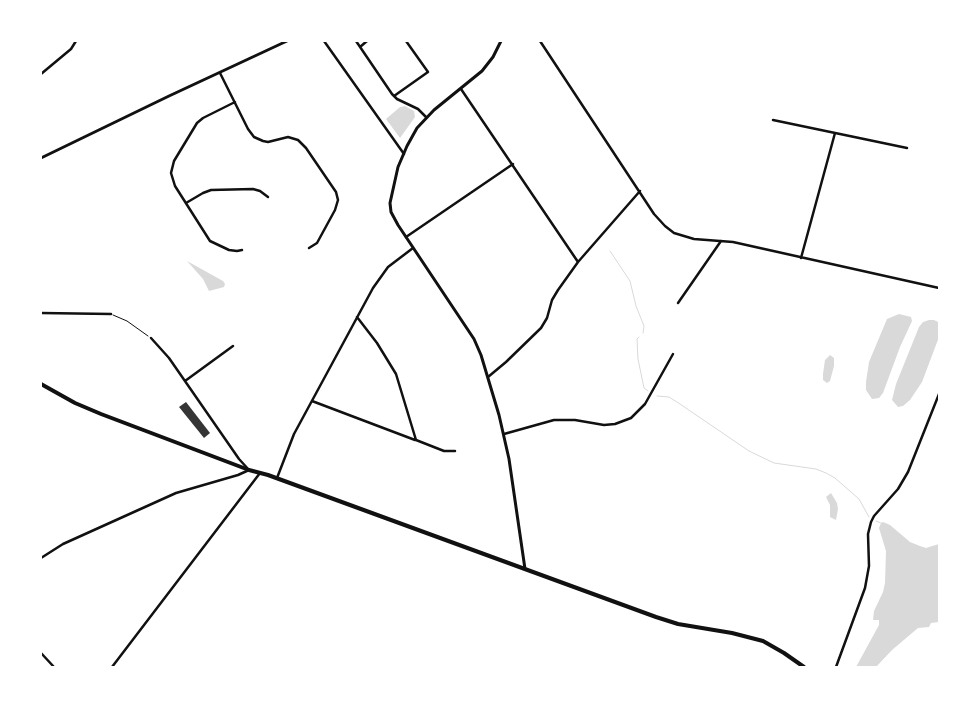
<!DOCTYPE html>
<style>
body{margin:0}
#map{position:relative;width:980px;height:708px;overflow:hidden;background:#fff;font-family:"Exo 2",sans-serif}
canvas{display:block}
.frame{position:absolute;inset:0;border:42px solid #fff;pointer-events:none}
</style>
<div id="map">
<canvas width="980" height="708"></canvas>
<div class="frame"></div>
</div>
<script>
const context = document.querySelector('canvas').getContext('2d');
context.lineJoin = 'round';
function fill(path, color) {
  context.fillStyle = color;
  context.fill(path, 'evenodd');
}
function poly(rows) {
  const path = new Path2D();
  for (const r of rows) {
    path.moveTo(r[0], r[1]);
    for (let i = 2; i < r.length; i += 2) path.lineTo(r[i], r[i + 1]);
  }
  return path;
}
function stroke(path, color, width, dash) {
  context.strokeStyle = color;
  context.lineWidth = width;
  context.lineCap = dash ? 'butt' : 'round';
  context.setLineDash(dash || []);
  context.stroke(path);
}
const water = poly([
 [405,106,414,111,415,117,400,138,386,119,400,107],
 [187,261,223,281,225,284,224,287,209,291,203,279],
 [899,314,911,317,912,321,900,347,883,393,879,398,872,399,866,390,866,382,869,362,887,319],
 [929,320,934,320,938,322,939,337,922,382,910,400,903,406,898,407,892,400,896,384,919,327,923,322],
 [830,355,834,358,834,366,830,381,827,383,823,380,823,374,825,360],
 [831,493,837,503,838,509,836,520,830,517,830,505,826,497],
 [883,522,890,525,910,542,920,546,926,548,939,544,939,622,931,623,929,627,918,628,892,650,876,667,856,667,879,625,879,620,873,620,874,611,883,592,885,583,886,551,879,528,881,523]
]);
const stream = poly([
 [610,251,630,281,636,306,644,326,643,333],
 [639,337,637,339,638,359,644,388,648,391],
 [657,396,669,397,680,404,749,451,774,463,816,469,826,473,835,478,859,499,869,517],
 [876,521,881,523]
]);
const building = poly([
 [186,402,210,433,204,438,179,407]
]);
const path = poly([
 [113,315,127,321,148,336]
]);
const minor = poly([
 [324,41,404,154],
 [356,41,392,94,397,99,418,109,426,117],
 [540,41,654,214,665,226,674,233,694,239,733,242,939,288],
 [360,47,367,41],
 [220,73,248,129,254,137,263,141,268,142,288,137,298,140,306,148,336,192,338,200,335,210,317,243,309,248],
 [41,74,71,49,76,41],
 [461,89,578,262],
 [394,96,428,72,406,41],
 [235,102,203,118,197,123,174,161,171,173,175,186,210,241,229,250,237,251,242,250],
 [773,120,907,148],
 [186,203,203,193,211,190,253,189,260,191,268,197],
 [406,237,513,164],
 [801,258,835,133],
 [678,303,721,241],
 [41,313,111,314],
 [357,317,377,343,396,374,416,440,444,451,455,451],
 [488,377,506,362,541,328,547,318,552,300,558,290,578,262,640,191],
 [185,381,233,346],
 [312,401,415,440],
 [504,434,554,420,575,420,604,425,615,424,631,418,645,404,673,354],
 [277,478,294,434,373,288,388,267,413,248],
 [41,558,63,544,176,493,238,475,249,470,239,459,169,358,151,338],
 [41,653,54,667],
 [112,667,260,473],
 [836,667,865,588,869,566,868,534,871,522,874,516,898,489,908,472,939,394]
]);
const tertiary = poly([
 [501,41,493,57,482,71,434,110,417,128,407,146,398,167,390,203,391,212,398,225,474,339,481,355,499,415,509,459,525,569],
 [41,158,169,96,287,41]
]);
const secondary = poly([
 [41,384,75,403,101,414,249,470,268,475,656,617,678,624,732,633,763,641,784,653,804,667]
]);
fill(water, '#d9d9d9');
stroke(stream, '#d9d9d9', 1);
fill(building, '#353535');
stroke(path, '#111', 1);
stroke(minor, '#111', 2.5);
stroke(tertiary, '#111', 3);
stroke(secondary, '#111', 4);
</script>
